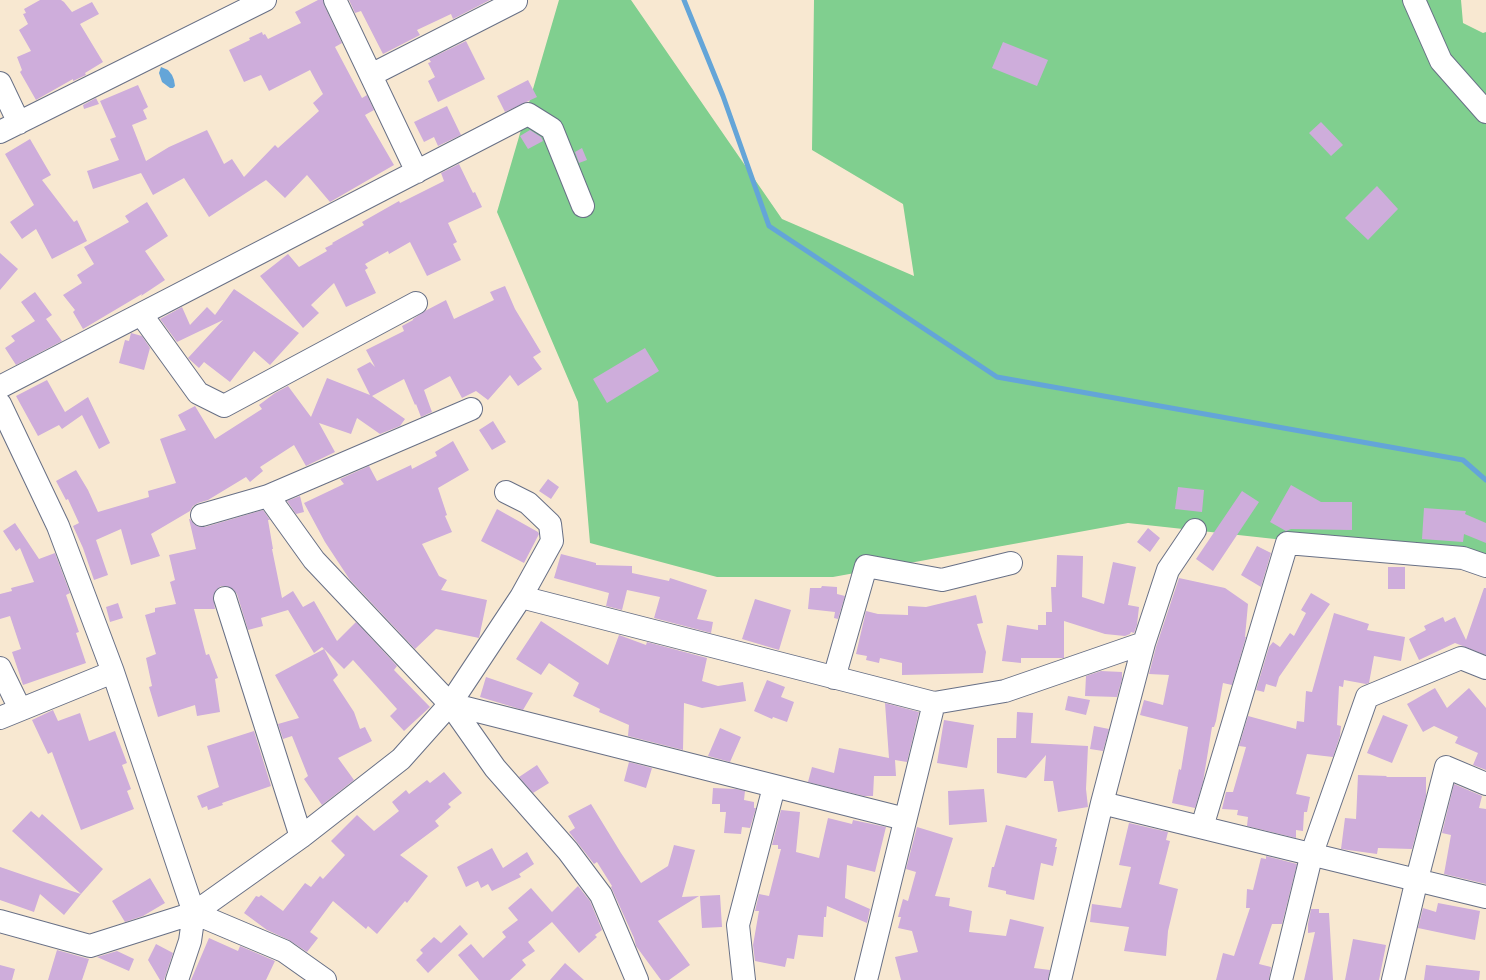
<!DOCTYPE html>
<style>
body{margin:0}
canvas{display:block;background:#f8e8d1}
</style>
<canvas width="1486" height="980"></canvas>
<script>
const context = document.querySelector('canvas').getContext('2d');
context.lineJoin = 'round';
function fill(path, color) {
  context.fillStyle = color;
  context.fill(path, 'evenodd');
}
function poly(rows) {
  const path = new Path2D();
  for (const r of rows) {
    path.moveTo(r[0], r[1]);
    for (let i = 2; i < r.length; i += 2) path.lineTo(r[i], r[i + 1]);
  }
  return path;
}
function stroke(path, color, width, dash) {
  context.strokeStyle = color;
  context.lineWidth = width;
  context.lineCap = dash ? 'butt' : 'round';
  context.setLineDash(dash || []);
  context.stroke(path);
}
const green = poly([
 [559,0,631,0,782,219,914,276,903,204,812,150,814,0,1461,0,1463,23,1483,33,1486,32,1486,562,1128,523,833,577,717,577,590,543,578,402,497,212]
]);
const water = poly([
 [161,67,168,70,172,75,174,80,175,86,173,88,170,88,162,82,159,73]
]);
const stream = poly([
 [684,0,723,96,769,226,997,377,1463,460,1486,480]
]);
const building = poly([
 [40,0,61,0,64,2,72,12,92,2,99,14,80,24,103,62,85,73,86,75,73,81,73,79,36,100,20,72,22,70,17,57,31,51,19,30,28,24,23,14,26,13,24,9],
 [318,0,323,0,324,5,342,43,335,47,362,98,367,95,374,110,365,115,394,165,330,202,307,175,285,198,266,180,209,217,184,178,153,195,141,173,93,189,87,171,119,160,110,139,116,137,100,101,138,85,148,107,143,110,147,119,132,125,146,161,169,147,207,130,224,164,232,159,244,177,275,145,278,148,319,111,313,103,323,94,310,70,269,91,261,75,244,82,229,50,250,40,249,38,262,32,263,35,265,34,268,39,301,23,295,12],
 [349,0,490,0,453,19,451,14,417,30,420,35,383,54,361,11,355,13],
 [466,41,485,79,438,102,428,81,435,77,428,63,431,62,429,59],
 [1003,42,1048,60,1037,86,992,68],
 [528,80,537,97,505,112,497,96],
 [96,98,99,104,84,109,83,105],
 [447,106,461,135,438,146,434,137,424,142,414,122],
 [1321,122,1343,145,1331,156,1309,133],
 [530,130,541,137,543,141,528,149,520,136],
 [30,139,51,175,42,180,74,222,77,220,87,241,52,259,36,229,22,239,10,222,34,205,5,154],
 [582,148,587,160,579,163,575,152],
 [459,164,473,193,475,192,482,207,448,223,457,242,453,244,461,260,427,276,410,242,389,254,388,251,365,264,368,268,365,270,376,293,346,307,334,283,311,305,319,313,303,328,260,276,288,254,299,267,327,251,325,248,333,244,332,243,364,225,362,222,399,201,400,203,444,181,441,173],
 [1377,186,1398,209,1368,240,1345,218],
 [147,202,168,236,145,251,165,280,141,296,142,294,83,329,73,312,75,310,63,295,82,283,77,275,94,264,84,247,129,222,125,216],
 [0,253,18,269,0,290],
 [505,286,515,309,541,352,533,357,542,369,518,386,510,375,488,400,476,391,462,398,450,376,424,390,432,412,421,417,416,404,415,405,404,379,372,396,405,419,400,426,380,434,357,418,351,434,319,423,335,452,306,466,294,445,260,467,263,471,250,482,246,477,208,500,198,503,193,506,190,511,151,534,160,556,131,565,121,529,96,540,108,575,94,580,83,548,73,526,79,523,68,499,66,500,56,481,76,470,88,490,98,512,149,497,148,491,176,483,160,439,186,430,178,415,195,406,215,439,262,409,259,405,275,393,288,386,311,417,327,378,370,395,357,369,370,362,375,367,366,350,404,331,402,326,413,320,413,319,425,311,446,300,454,319,494,300,490,292],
 [234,289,299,333,270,365,254,351,230,382,204,362,199,368,188,358,223,320,177,342,160,319,182,307,190,325,207,307,215,315],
 [35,292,52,315,46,319,62,341,16,365,5,348,15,341,11,336,35,321,21,302],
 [131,333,142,336,150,348,144,370,119,363,125,340,129,341],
 [645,348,659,371,607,403,593,379],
 [47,380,65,412,88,397,110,443,99,449,82,415,62,429,59,425,38,436,16,396],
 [493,421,506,442,492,450,479,430],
 [453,441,469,470,438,488,447,515,445,516,452,532,422,544,439,576,447,580,441,590,487,600,479,638,436,629,415,649,350,580,325,542,304,503,344,484,340,479,369,466,377,481,411,465,412,469,437,456,435,452],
 [548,479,559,487,551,499,539,491],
 [1291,485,1321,502,1352,502,1352,530,1291,529,1286,531,1270,522],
 [1178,487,1204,490,1202,512,1175,509],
 [1242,491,1259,502,1213,571,1196,559],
 [300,496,304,512,296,514,287,501],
 [1424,508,1466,511,1465,514,1486,523,1486,543,1464,534,1463,542,1422,539],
 [497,509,538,532,539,534,524,563,481,541],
 [263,510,270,520,268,520,273,549,272,549,282,598,293,591,303,607,314,601,337,641,356,622,397,666,394,670,430,707,404,731,390,716,397,709,353,660,344,669,324,649,338,675,333,680,354,712,360,729,365,727,372,741,338,758,354,780,322,805,304,779,308,776,292,736,283,739,278,724,299,718,275,675,324,649,322,647,314,653,288,610,261,618,263,626,248,630,237,594,233,589,227,586,221,586,216,590,213,596,215,609,194,609,206,655,209,654,218,678,215,679,220,712,197,716,195,705,158,717,149,687,152,686,146,658,156,654,145,615,155,612,155,608,176,604,170,582,175,580,169,555,196,549,189,519,190,519,194,524,199,527,205,527],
 [15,523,39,559,55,553,70,593,66,595,79,632,76,633,86,663,23,685,12,652,21,649,10,616,0,619,0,594,12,591,11,588,34,582,20,548,16,551,3,531],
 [1148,528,1160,538,1150,552,1137,542],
 [1257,546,1271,553,1261,587,1241,575],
 [561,554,596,563,596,565,632,566,632,573,669,581,670,578,707,590,697,619,713,622,711,633,654,618,660,597,627,590,622,610,606,606,609,593,554,578],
 [1057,555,1083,556,1082,597,1104,604,1113,562,1136,567,1128,605,1139,607,1137,625,1134,633,1131,632,1130,634,1125,636,1105,634,1064,621,1064,658,1021,658,1021,663,1002,661,1007,625,1038,630,1038,625,1046,625,1046,612,1052,612,1051,587,1056,587],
 [1388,567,1405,567,1405,589,1388,589],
 [1179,578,1225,588,1248,604,1245,637,1246,637,1232,685,1223,683,1216,721,1214,727,1212,727,1203,782,1195,808,1172,803,1179,769,1181,770,1188,727,1140,715,1144,700,1163,705,1169,675,1149,674,1156,647],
 [822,586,837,587,837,594,845,596,838,619,834,618,835,612,808,609,810,588,821,588],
 [1484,588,1486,588,1486,655,1455,643,1419,660,1409,639,1426,630,1424,626,1443,617,1445,622,1455,617,1466,640],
 [1311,593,1330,604,1279,677,1276,687,1266,684,1264,692,1256,690,1269,647,1273,642,1280,647,1290,633,1294,636,1306,613,1301,610],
 [976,595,983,623,977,624,986,652,983,673,902,675,902,663,880,658,879,663,866,660,867,656,856,654,866,611,878,614,908,615,908,606,926,607],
 [755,599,791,610,779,650,742,639],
 [118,603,123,618,110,622,106,607],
 [1334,613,1369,624,1367,630,1405,637,1401,661,1374,656,1369,683,1366,684,1344,680,1343,687,1339,686,1337,725,1341,726,1340,736,1333,757,1307,754,1296,794,1310,797,1307,812,1304,812,1303,831,1296,830,1296,838,1247,826,1248,817,1237,815,1238,810,1222,809,1226,792,1233,792,1246,747,1239,746,1248,716,1296,729,1297,721,1304,722,1306,691,1312,692],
 [541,621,608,665,619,635,646,645,647,642,707,658,702,681,718,686,743,682,746,701,702,708,684,703,683,750,628,736,629,725,599,712,600,709,573,696,579,683,549,663,541,675,516,659],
 [1101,671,1122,672,1122,679,1117,697,1085,696,1086,676],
 [486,677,533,693,523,710,480,697],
 [767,680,785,687,781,697,794,702,787,722,773,717,772,719,754,711],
 [1435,688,1447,708,1469,688,1486,708,1486,770,1473,765,1478,753,1455,743,1458,737,1434,726,1423,732,1407,704],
 [1068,696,1090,700,1086,715,1065,710],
 [885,703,919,712,907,762,895,760,896,776,874,776,873,796,864,796,808,782,812,767,834,773,839,748,889,758],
 [53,710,58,721,80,713,89,741,115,731,127,763,122,765,131,789,127,791,134,809,81,830,52,752,48,754,32,720],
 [1017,712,1033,713,1031,743,1088,746,1086,789,1088,807,1058,812,1053,781,1044,781,1046,755,1026,778,997,773,997,738,1016,738],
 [1383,715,1408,725,1392,763,1367,753],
 [944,720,974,725,967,768,937,763],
 [1094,726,1109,729,1103,751,1090,749],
 [720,728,741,737,730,762,708,756],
 [254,731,271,786,222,803,223,805,208,810,207,806,202,808,197,796,219,787,207,746],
 [629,762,652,768,646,788,624,781],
 [537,765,549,783,533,793,519,777],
 [444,772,462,793,448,804,451,807,435,821,439,826,400,855,428,876,407,903,405,901,377,934,368,926,366,929,333,901,310,932,318,938,307,952,289,940,267,930,244,913,256,896,259,897,261,895,283,911,305,883,311,887,320,876,323,879,345,855,331,841,357,815,374,831,399,811,392,802,406,790,409,794,427,780,430,783],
 [1358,775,1387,776,1386,777,1426,777,1426,796,1412,849,1378,848,1377,854,1341,849,1345,818,1356,819],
 [1454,784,1482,796,1479,808,1486,809,1486,884,1444,874,1451,835,1442,833],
 [713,788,736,789,745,791,744,800,754,802,754,808,756,808,750,828,742,827,741,834,724,833,726,812,720,812,720,804,712,804],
 [984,789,987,822,949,825,948,791],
 [591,804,621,853,641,883,668,866,674,845,695,850,682,897,699,896,658,921,690,965,669,980,661,980,636,946,634,938,611,887,612,886,597,862,594,864,569,832,575,828,568,816],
 [781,810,800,812,796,852,819,858,828,818,852,824,853,820,886,827,875,872,847,865,845,898,870,909,867,923,827,906,826,917,824,917,823,937,798,935,794,959,787,958,785,967,755,961,753,945,759,911,755,911,759,894,769,896,781,849,778,849,778,845,772,845],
 [31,811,39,818,42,814,103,869,81,894,12,831],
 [1129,823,1168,832,1166,840,1170,841,1159,884,1178,889,1168,931,1166,956,1124,951,1129,927,1090,922,1092,904,1121,908,1131,867,1119,865],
 [1006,825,1057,839,1055,847,1057,847,1053,866,1041,863,1034,900,1006,894,1006,891,988,887,992,867,994,867],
 [917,827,953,838,935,896,950,898,949,906,972,911,969,932,1006,936,1010,919,1044,927,1034,968,1050,970,1048,980,901,980,895,957,918,952,912,931,898,928,901,917,898,917,903,899,908,901,916,872,906,869],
 [492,848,503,868,527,852,534,864,519,874,521,877,492,891,488,884,481,888,478,881,466,887,457,867],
 [1266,856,1297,864,1282,924,1272,924,1259,964,1271,967,1269,980,1216,980,1223,953,1234,956,1250,908,1246,908,1247,889,1253,890,1261,858,1266,859],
 [0,867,44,882,81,894,64,915,40,894,34,912,0,900],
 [150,878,165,903,143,916,125,922,112,901],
 [578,886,590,901,602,930,595,935,597,937,579,953,552,922,528,942,535,951,522,960,526,965,510,980,479,980,458,955,471,944,483,958,506,937,502,932,518,920,508,908,531,888,552,912],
 [720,895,722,927,702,928,700,896],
 [1438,903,1480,911,1475,940,1418,928,1423,908,1436,912],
 [1311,909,1319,909,1319,913,1329,913,1333,980,1304,980,1315,932,1308,933,1308,924],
 [460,925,468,934,428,973,416,960,423,953,420,950,434,937,441,943],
 [209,938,238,951,240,946,275,961,266,980,191,980],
 [1353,939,1386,945,1379,980,1345,980],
 [156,944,173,953,164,980,160,980,148,960],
 [57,950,89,959,82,980,48,980],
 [117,951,134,959,129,971,97,957],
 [565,963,584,980,550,980],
 [0,965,15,969,12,980,0,980],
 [1426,965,1480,971,1479,980,1424,980]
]);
const minor = poly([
 [335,0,417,172],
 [1414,0,1441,61,1486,112],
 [371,75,516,1],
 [0,83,19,123],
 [0,132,265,0],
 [141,314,198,393,224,406,416,303],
 [0,387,528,114,552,129,583,206],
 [0,404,58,526,113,672,194,913],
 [268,496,314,560,450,704,495,768,568,851,601,895,637,980],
 [202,515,268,496,471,409],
 [521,597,934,703,1005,691,1144,643],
 [225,598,301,837],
 [0,668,20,709],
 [834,678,866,566,942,580,1011,563],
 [450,704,905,819],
 [0,718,113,672],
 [1102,803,1486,897],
 [1202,827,1287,543,1463,558,1486,566],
 [0,921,90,946,194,913,284,951,325,980],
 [177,980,190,941,194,913,301,837,401,759,450,704,521,597,552,541,550,524,528,503,506,492],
 [744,980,738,925,774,787],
 [866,980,934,703],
 [1060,980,1102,803,1144,643,1168,570,1195,530],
 [1281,980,1312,853,1367,697,1461,658,1486,668],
 [1393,980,1417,879,1446,767,1486,784]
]);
fill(green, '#80cf8f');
fill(water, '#64a5d8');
stroke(stream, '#64a5d8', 5);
fill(building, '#ceaddb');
stroke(minor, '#687086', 24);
stroke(minor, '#fff', 22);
</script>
